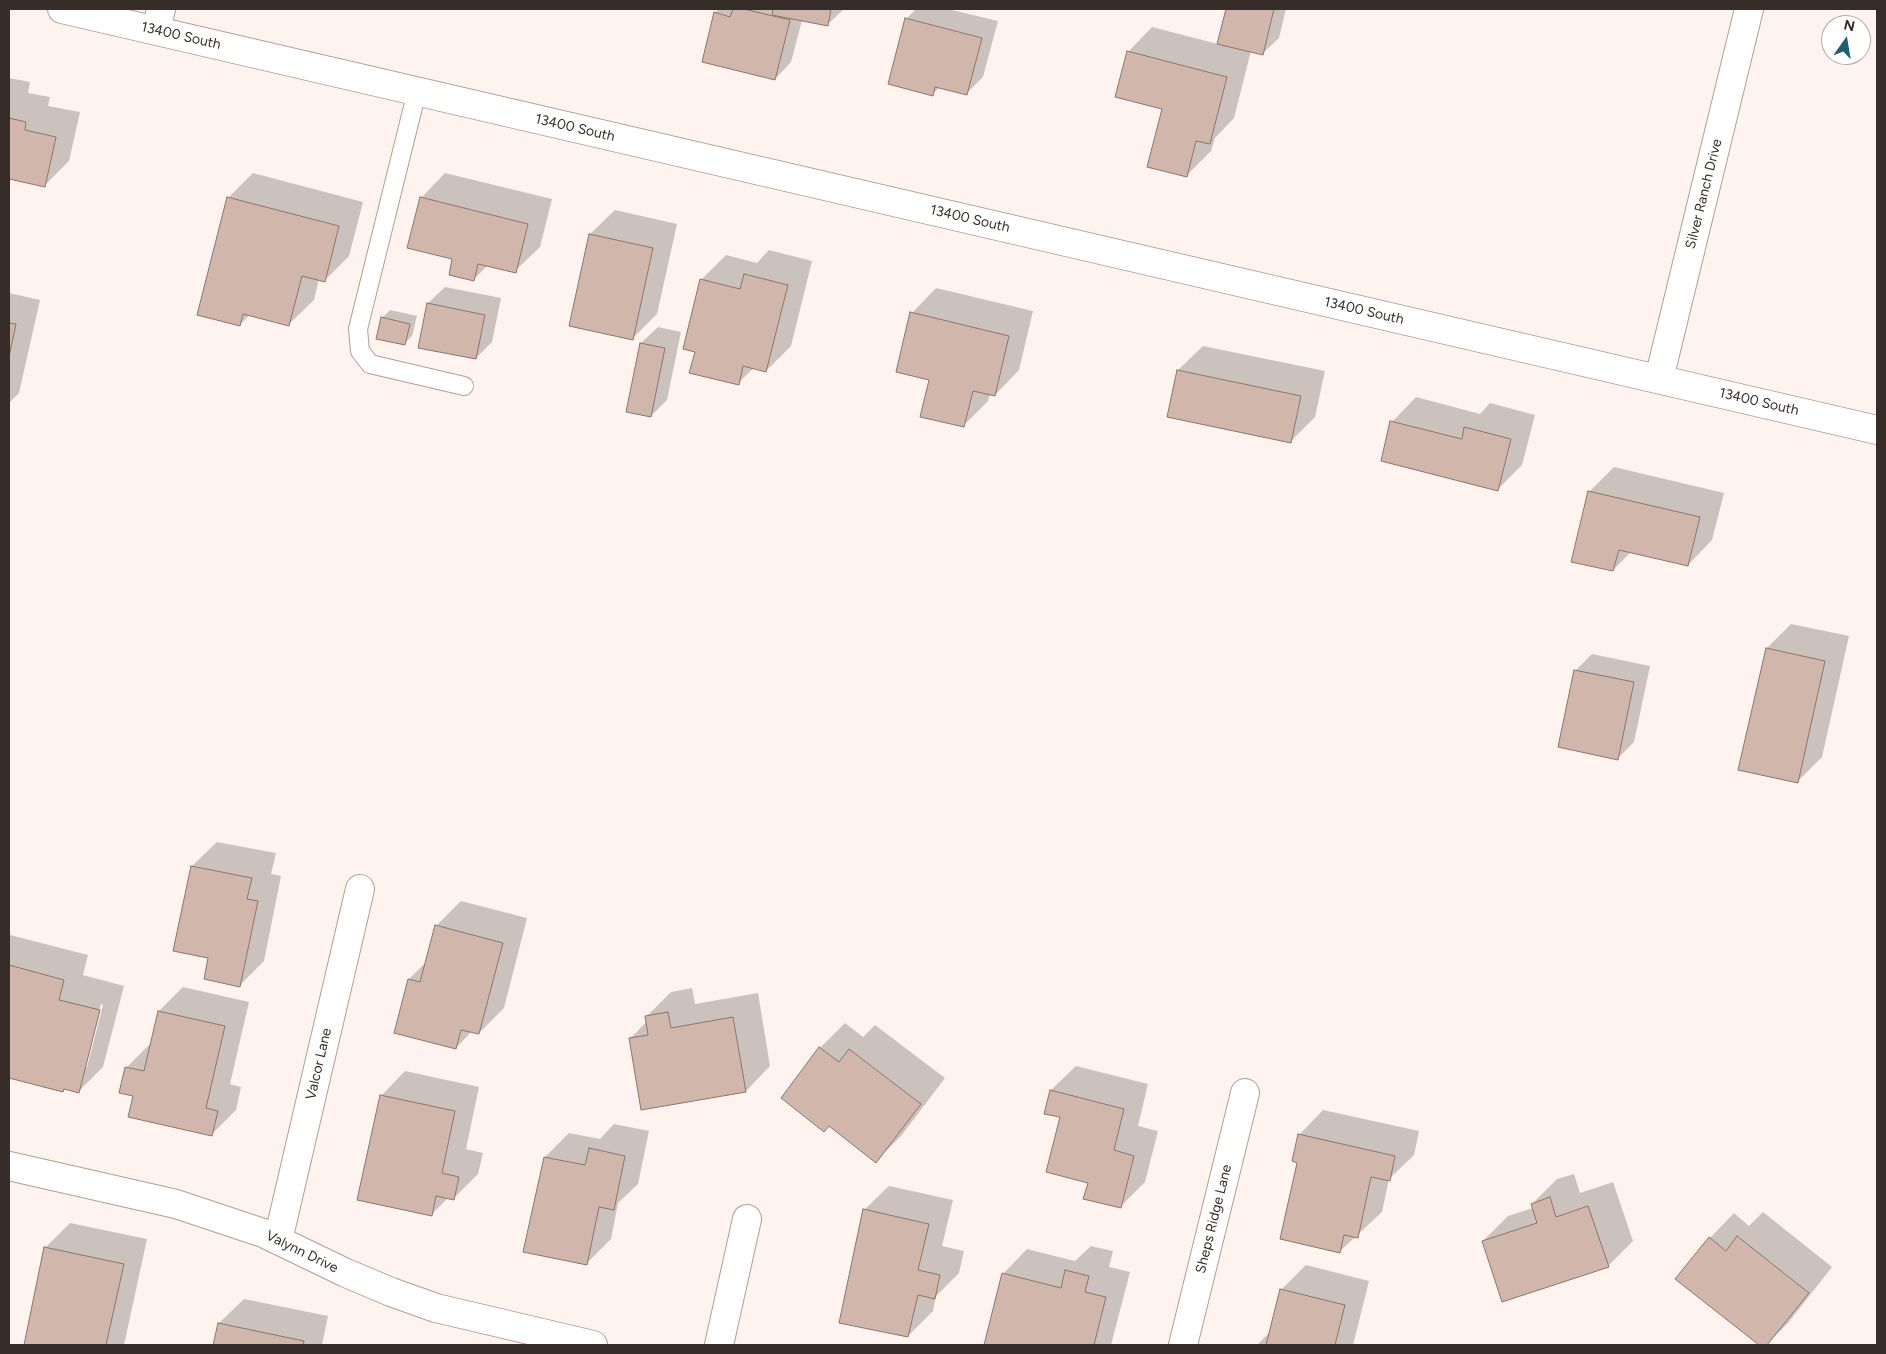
<!DOCTYPE html>
<style>
body{margin:0}
#map{position:relative;width:1886px;height:1354px;overflow:hidden;background:#fef3ee;font-family:Figtree,sans-serif}
canvas{display:block}
.frame{position:absolute;inset:0;border:10px solid #372d28;pointer-events:none}
.north{position:absolute;left:1821px;top:15px;width:50px;height:50px;box-sizing:border-box;background:#fff;border:1px solid #afaba9;border-radius:50%;rotate:13deg;font-size:14px;font-weight:700;line-height:20px;text-align:center;color:#372d28}
.north::after{content:'';display:block;margin:auto;width:18px;height:22px;background:#1f5f74;clip-path:polygon(50% 0,100% 100%,50% 72%,0 100%)}
</style>
<div id="map">
<canvas width="1886" height="1354"></canvas>
<div class="frame"></div>
<div class="north">N</div>
</div>
<script>
const context = document.querySelector('canvas').getContext('2d');
context.lineJoin = 'round';
function fill(path, color) {
  context.fillStyle = color;
  context.fill(path, 'evenodd');
}
function poly(rows) {
  const path = new Path2D();
  for (const r of rows) {
    path.moveTo(r[0], r[1]);
    for (let i = 2; i < r.length; i += 2) path.lineTo(r[i], r[i + 1]);
  }
  return path;
}
function stroke(path, color, width, dash) {
  context.strokeStyle = color;
  context.lineWidth = width;
  context.lineCap = dash ? 'butt' : 'round';
  context.setLineDash(dash || []);
  context.stroke(path);
}
function write(font, color, halo, rows, align = 'center') {
  context.font = font + ' Figtree,sans-serif';
  context.lineWidth = 5;
  context.setLineDash([]);
  context.textBaseline = 'middle';
  context.strokeStyle = halo;
  context.fillStyle = color;
  for (const [text, x, y, turn = 0] of rows) {
    context.save();
    context.translate(x, y);
    context.rotate((+turn || 0) * Math.PI / 180);
    context.textAlign = isNaN(turn) ? turn : align;
    if (halo) context.strokeText(text, 0, 0);
    context.fillText(text, 0, 0);
    context.restore();
  }
}
const shadow = poly([
 [719,9,844,9,827,25,802,20,791,62,775,79,715,13],
 [916,9,948,9,998,21,983,77,967,93,940,87,932,94,906,19],
 [1227,9,1286,9,1279,38,1262,54,1251,51,1234,118,1215,138,1211,151,1187,175,1163,108,1128,52,1152,27,1218,44],
 [9,78,30,82,28,93,50,97,48,106,80,112,69,161,44,186,9,178],
 [253,173,363,202,349,256,325,280,319,279,314,300,289,324,250,314,240,325,228,198],
 [445,173,552,199,540,247,515,271,488,265,473,280,454,258,421,198],
 [615,210,677,224,657,314,632,339,590,234],
 [769,250,812,261,791,346,766,371,754,368,738,383,696,351,701,280,726,255,757,263],
 [445,287,501,298,492,342,476,358,428,303],
 [936,288,1033,311,1019,370,995,395,990,394,988,401,963,426,931,379,912,313],
 [9,293,40,300,19,393,9,403],
 [390,310,417,316,412,336,404,344,382,318],
 [658,327,681,332,667,400,651,416,627,411,641,343],
 [1203,346,1325,371,1315,417,1290,442,1169,416,1178,370],
 [1416,397,1480,414,1490,403,1535,415,1522,465,1498,489,1392,422],
 [1614,467,1724,493,1712,540,1688,565,1631,552,1613,570,1589,492],
 [1791,624,1849,636,1822,757,1798,781,1767,648],
 [1592,654,1650,666,1634,742,1617,759,1575,671],
 [217,842,276,853,271,874,281,876,264,961,240,985,209,957,175,950,192,866],
 [461,901,527,918,504,1008,479,1033,472,1031,456,1048,396,1032,409,979,427,961,436,926],
 [10,935,88,955,83,975,124,986,103,1067,78,1092,65,1088,63,1091,9,1077,9,936],
 [101,1004,103,1005,87,1067,84,1067],
 [183,987,249,1002,230,1084,241,1087,236,1110,211,1135,135,1095,127,1067,152,1042,159,1011],
 [692,988,695,1004,758,993,770,1066,746,1091,642,1109,630,1039,647,1021,647,1016,671,992],
 [845,1023,863,1037,875,1025,945,1078,901,1136,876,1161,820,1048],
 [1076,1066,1148,1084,1138,1126,1158,1131,1145,1182,1120,1207,1089,1182,1051,1090],
 [405,1071,479,1087,466,1149,483,1153,478,1174,454,1198,449,1197,431,1215,381,1096],
 [1323,1110,1419,1131,1414,1155,1389,1179,1382,1212,1340,1251,1298,1162,1299,1135],
 [614,1124,649,1131,638,1184,618,1203,611,1239,586,1264,545,1157,569,1133,600,1139],
 [1574,1174,1580,1193,1613,1182,1633,1241,1608,1266,1483,1241,1508,1216,1533,1208,1532,1204,1557,1179],
 [889,1186,953,1200,942,1246,964,1251,959,1273,936,1296,933,1311,908,1336,864,1210],
 [1763,1212,1832,1267,1788,1323,1766,1345,1761,1345,1677,1279,1710,1238,1734,1213,1749,1226],
 [70,1223,147,1239,124,1345,25,1345,45,1248],
 [1091,1246,1113,1251,1109,1267,1130,1272,1111,1345,985,1345,1003,1274,1027,1249,1075,1261],
 [1306,1265,1369,1281,1353,1345,1257,1345,1270,1332,1281,1290],
 [244,1299,328,1316,322,1345,215,1345,219,1323]
]);
const building = poly([
 [733,9,744,9,790,20,775,80,702,62,714,12,730,17,733,9],
 [773,9,831,9,828,26,772,15,773,9],
 [1226,9,1274,9,1263,55,1217,44,1226,9],
 [905,18,982,38,967,95,935,87,933,96,888,84,905,18],
 [1127,51,1227,77,1210,144,1196,141,1187,177,1147,167,1162,109,1115,97,1127,51],
 [9,118,26,122,25,130,56,137,45,187,9,179,9,118],
 [227,197,339,226,325,282,302,276,289,326,243,314,240,326,197,315,227,197],
 [420,197,528,224,516,273,478,264,474,281,449,275,452,259,407,248,420,197],
 [589,234,653,248,633,340,569,326,589,234],
 [744,274,788,285,766,372,743,366,739,385,689,373,695,352,683,349,700,279,740,289,744,274],
 [427,303,485,315,476,359,418,348,427,303],
 [910,312,1009,336,995,396,973,391,964,427,920,417,929,380,896,372,910,312],
 [381,317,410,324,405,345,376,339,381,317],
 [9,323,16,324,9,357,9,323],
 [640,343,665,348,651,417,626,412,640,343],
 [1177,370,1301,396,1291,443,1167,417,1177,370],
 [1390,421,1462,439,1464,427,1511,439,1498,491,1381,461,1390,421],
 [1588,491,1700,517,1688,566,1619,550,1613,571,1571,562,1588,491],
 [1766,648,1825,661,1798,783,1738,770,1766,648],
 [1574,670,1634,682,1618,760,1558,747,1574,670],
 [191,866,252,878,247,899,258,901,240,987,204,979,208,958,173,951,191,866],
 [435,925,503,943,479,1034,461,1030,456,1049,394,1033,408,979,420,982,435,925],
 [9,965,64,980,59,1000,100,1010,79,1093,64,1089,63,1092,9,1078,9,965],
 [158,1011,225,1026,206,1108,218,1111,212,1136,128,1117,133,1096,119,1093,125,1067,144,1071,158,1011],
 [668,1012,671,1028,733,1017,746,1092,641,1110,629,1038,648,1035,645,1016,668,1012],
 [819,1047,839,1062,849,1049,921,1104,876,1163,829,1126,824,1132,781,1098,819,1047],
 [1050,1090,1124,1109,1114,1150,1134,1156,1121,1208,1083,1199,1088,1183,1046,1172,1060,1117,1044,1114,1050,1090],
 [380,1095,455,1111,442,1173,459,1177,454,1200,436,1196,432,1216,357,1200,380,1095],
 [1298,1134,1395,1156,1390,1181,1371,1177,1358,1238,1344,1235,1340,1253,1280,1239,1297,1163,1292,1161,1298,1134],
 [589,1148,625,1156,614,1210,599,1207,587,1265,523,1252,544,1157,585,1165,589,1148],
 [1550,1197,1556,1217,1588,1206,1609,1267,1502,1302,1482,1241,1537,1223,1531,1204,1550,1197],
 [863,1209,929,1224,918,1270,940,1275,935,1299,918,1295,908,1337,839,1323,863,1209],
 [1737,1236,1809,1293,1767,1345,1759,1345,1675,1279,1709,1237,1726,1251,1737,1236],
 [44,1247,124,1264,106,1345,24,1345,44,1247],
 [1065,1270,1089,1276,1085,1292,1106,1297,1094,1345,984,1345,1002,1273,1061,1288,1065,1270],
 [1280,1289,1345,1305,1335,1345,1266,1345,1280,1289],
 [218,1323,304,1341,303,1345,213,1345,218,1323]
]);
const service = poly([
 [417,91,358,329,360,351,370,364,464,386]
]);
const minor = poly([
 [156,30,161,9],
 [1659,379,1749,9],
 [9,1166,176,1204,263,1233,346,1273,391,1292,436,1308,593,1345],
 [278,1240,360,889],
 [719,1345,747,1219],
 [1183,1345,1245,1093]
]);
const tertiary = poly([
 [62,9,1877,430]
]);
const streetNames = [
 ["13400 South",181,36,13],
 ["13400 South",575,128,13],
 ["Silver Ranch Drive",1704,194,-76],
 ["13400 South",970,219,13],
 ["13400 South",1364,311,13],
 ["13400 South",1759,402,13],
 ["Valcor Lane",319,1064,-77],
 ["Sheps Ridge Lane",1214,1219,-76],
 ["Valynn Drive",302,1252,26]
];
fill(shadow, '#0003');
fill(building, '#d0b6ab');
stroke(building, '#8c746a', 1);
stroke(service, '#b69d92', 20);
stroke(minor, '#b69d92', 30);
stroke(tertiary, '#b69d92', 30);
stroke(service, '#fff', 18);
stroke(minor, '#fff', 28);
stroke(tertiary, '#fff', 28);
write('14px', '#372d28', '#fff', streetNames);
</script>
